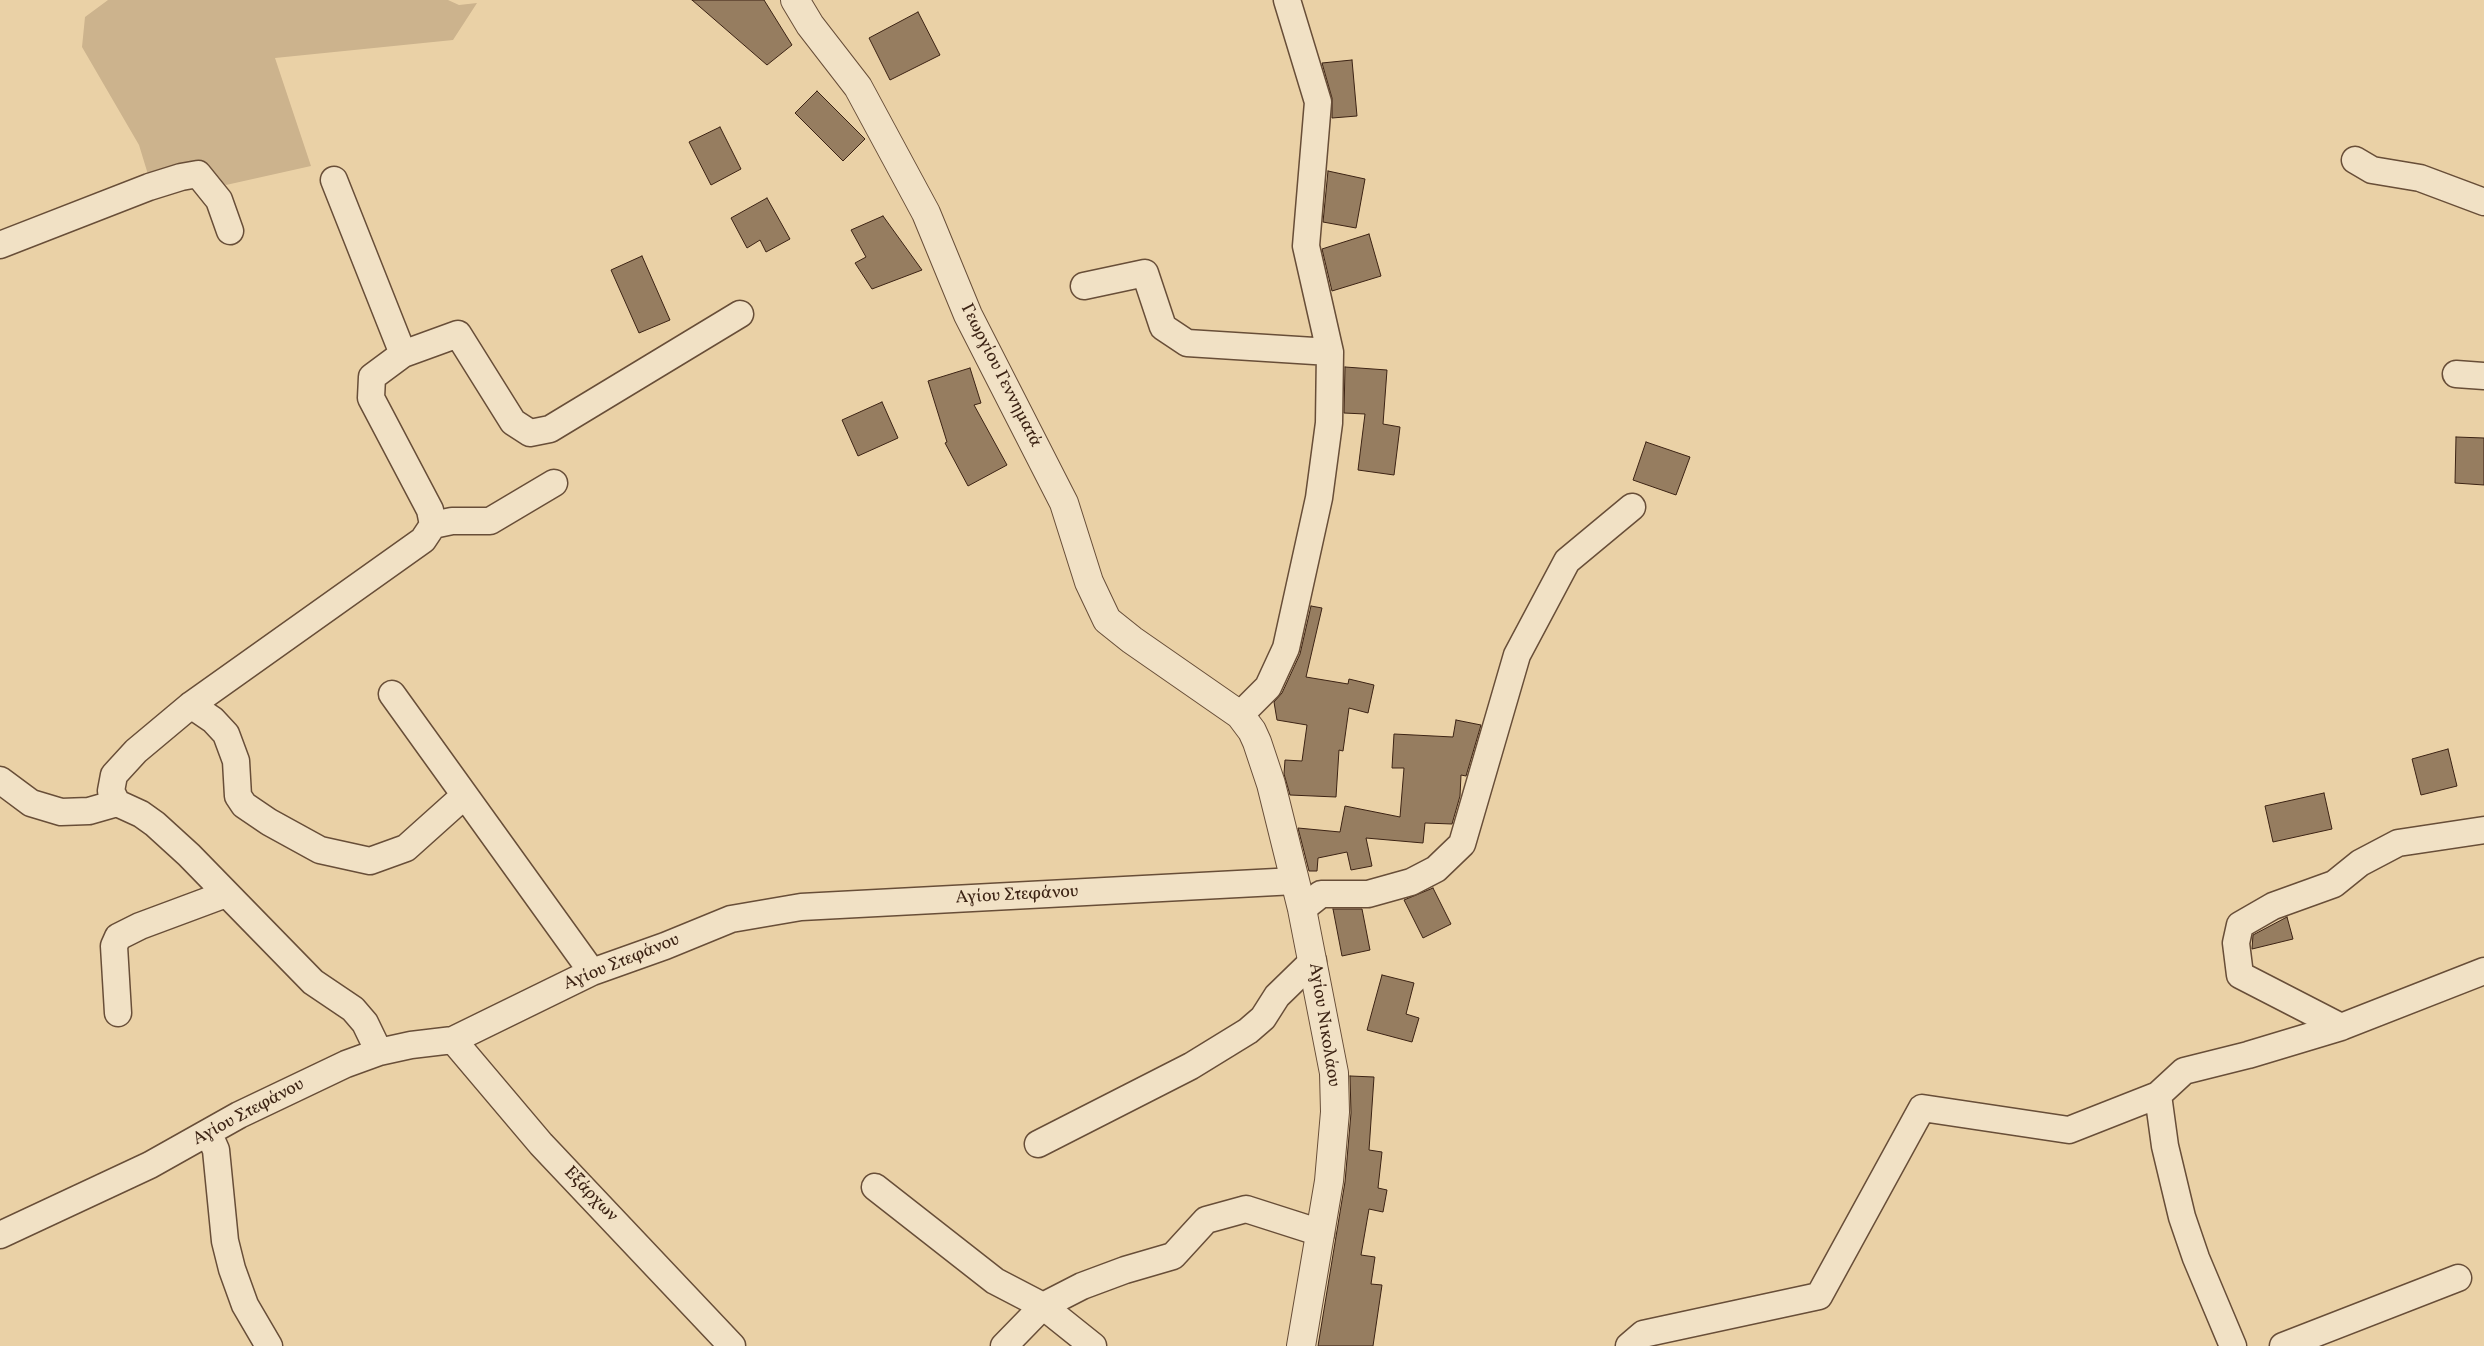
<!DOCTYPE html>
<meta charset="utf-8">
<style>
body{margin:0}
canvas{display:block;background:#ead1a6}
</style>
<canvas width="2484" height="1346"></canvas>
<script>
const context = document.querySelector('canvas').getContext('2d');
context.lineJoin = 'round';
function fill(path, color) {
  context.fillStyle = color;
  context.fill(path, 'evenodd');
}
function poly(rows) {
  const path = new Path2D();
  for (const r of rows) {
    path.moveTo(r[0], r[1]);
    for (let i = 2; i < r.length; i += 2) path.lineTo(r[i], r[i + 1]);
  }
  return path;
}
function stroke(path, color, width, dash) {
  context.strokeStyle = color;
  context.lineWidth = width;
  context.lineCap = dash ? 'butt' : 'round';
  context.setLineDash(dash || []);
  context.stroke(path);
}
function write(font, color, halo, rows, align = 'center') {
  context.font = font + ' Vollkorn,serif';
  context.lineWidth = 5;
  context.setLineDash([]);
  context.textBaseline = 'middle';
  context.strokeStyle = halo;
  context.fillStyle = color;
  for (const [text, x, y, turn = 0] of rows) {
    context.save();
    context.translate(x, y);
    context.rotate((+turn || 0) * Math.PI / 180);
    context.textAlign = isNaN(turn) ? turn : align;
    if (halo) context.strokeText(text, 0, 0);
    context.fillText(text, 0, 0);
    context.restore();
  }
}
const green = poly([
 [108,0,448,0,459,5,477,3,453,40,275,58,311,166,226,185,209,171,150,181,139,145,82,47,85,17]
]);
const building = poly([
 [692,0,764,0,792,45,767,65,692,0],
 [918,12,940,55,890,80,869,38,918,12],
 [1352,60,1357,116,1332,118,1332,98,1322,63,1352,60],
 [817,91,865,139,843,161,795,113,817,91],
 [720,127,741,169,711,185,689,142,720,127],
 [1328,171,1365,179,1356,228,1323,222,1328,171],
 [767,198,790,239,766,252,760,240,747,248,731,218,767,198],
 [883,216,922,270,872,289,855,263,866,257,851,230,883,216],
 [1369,234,1381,276,1332,291,1322,249,1369,234],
 [642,256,670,320,639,333,611,270,642,256],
 [1345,367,1387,370,1383,424,1400,427,1394,475,1358,470,1365,414,1344,413,1345,367],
 [970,368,981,403,974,405,1007,465,968,486,945,443,947,442,928,381,970,368],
 [882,402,898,438,858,456,842,420,882,402],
 [2456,437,2484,438,2484,485,2455,483,2456,437],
 [1646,442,1690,457,1676,495,1633,480,1646,442],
 [1311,606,1322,608,1306,677,1348,684,1349,679,1374,685,1368,713,1349,708,1343,751,1339,750,1336,797,1290,795,1284,774,1285,760,1302,761,1307,725,1277,720,1274,702,1282,693,1300,654,1311,606],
 [1456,720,1481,725,1466,776,1461,775,1460,796,1452,824,1425,823,1423,843,1366,838,1372,866,1351,870,1347,852,1318,858,1317,871,1309,871,1298,828,1340,832,1345,806,1400,817,1404,768,1392,768,1394,734,1453,737,1456,720],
 [2448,749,2457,786,2421,795,2412,759,2448,749],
 [2324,793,2332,829,2273,842,2265,806,2324,793],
 [1433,888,1451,924,1423,938,1404,900,1433,888],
 [1333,909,1362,909,1370,950,1342,956,1333,909],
 [2287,917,2293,939,2252,949,2253,935,2287,917],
 [1382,975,1414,983,1406,1014,1419,1018,1412,1042,1367,1030,1382,975],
 [1350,1076,1374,1077,1369,1150,1382,1152,1378,1188,1387,1190,1383,1212,1369,1209,1361,1255,1375,1257,1371,1284,1382,1285,1373,1346,1318,1346,1345,1182,1351,1113,1350,1076]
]);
const minor = poly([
 [2355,160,2372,170,2420,178,2484,202],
 [334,180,403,354],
 [0,245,149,187,181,177,198,174,219,200,230,231],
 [1084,286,1145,273,1163,327,1187,343,1330,352],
 [2456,374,2484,376],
 [433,525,452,521,490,521,554,483],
 [392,694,592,972],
 [191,705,213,720,226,734,236,761,238,796,244,805,269,822,320,850,370,861,406,848,464,796],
 [1240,715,1268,687,1286,648,1319,498,1329,423,1330,352,1306,246,1318,102,1287,0],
 [0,780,31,803,61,812,89,811,117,803],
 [1302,909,1321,894,1368,894,1411,882,1436,869,1462,844,1517,655,1567,561,1632,507],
 [118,1013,114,946,118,937,140,926,226,894],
 [2341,1027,2240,975,2236,943,2240,925,2273,906,2334,884,2360,863,2398,843,2484,830],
 [453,1040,541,1144,732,1346],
 [379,1052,365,1023,353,1009,313,982,189,855,155,824,141,814,117,803,111,791,114,775,136,751,191,705,423,540,433,525,430,510,371,398,372,377,403,354,458,334,513,422,530,433,550,429,740,314],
 [209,1134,216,1150,225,1241,232,1269,245,1305,269,1346],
 [1038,1144,1191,1066,1248,1031,1263,1018,1277,996,1313,961],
 [875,1187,995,1281,1043,1306,1093,1346],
 [0,1235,150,1165,239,1115,346,1064,379,1052,411,1045,453,1040,592,972,665,946,731,919,801,907,1295,881],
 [1004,1346,1043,1306,1082,1286,1125,1270,1173,1256,1206,1220,1246,1209,1321,1233],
 [1629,1346,1643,1334,1819,1296,1922,1108,2069,1130,2158,1095],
 [2233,1346,2196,1258,2182,1217,2165,1146,2158,1095,2184,1071,2248,1055,2341,1027,2484,971],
 [2283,1346,2458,1278]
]);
const tertiary = poly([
 [795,0,810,25,858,87,926,213,968,315,1064,503,1089,582,1107,620,1132,640,1240,715,1252,731,1257,742,1271,784,1302,909,1334,1073,1335,1112,1329,1181,1301,1346]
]);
const streetNames = [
 ["Γεωργίου Γεννηματά",1000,376,63],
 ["Αγίου Στεφάνου",1017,896,-3],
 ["Αγίου Στεφάνου",622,963,-22],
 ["Αγίου Νικολάου",1323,1025,81],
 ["Αγίου Στεφάνου",249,1113,-28],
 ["Εξάρχων",590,1195,46]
];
fill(green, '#ccb38d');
fill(building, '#967d60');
stroke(building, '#3c2314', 1);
stroke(minor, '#684e38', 29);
stroke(tertiary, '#684e38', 30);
stroke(minor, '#f1e1c5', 26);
stroke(tertiary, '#f1e1c5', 28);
write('18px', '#3c2314', '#f1e1c5', streetNames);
</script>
